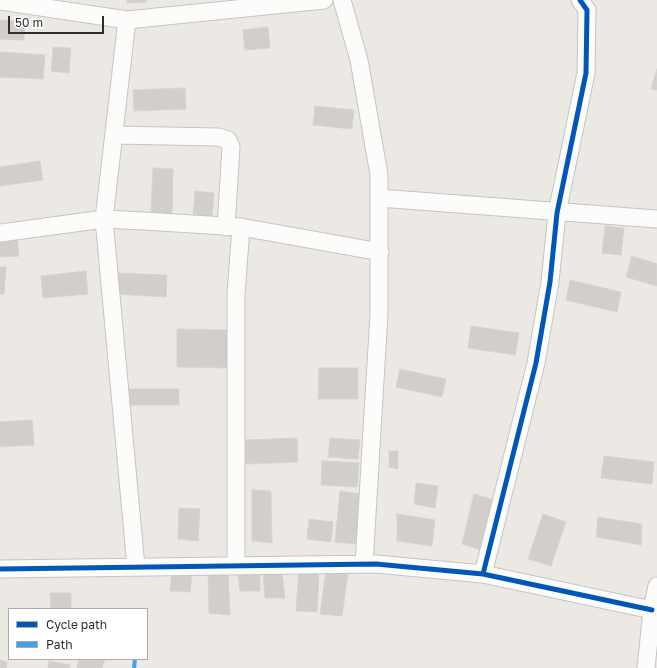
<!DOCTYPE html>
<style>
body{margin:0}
#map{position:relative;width:657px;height:668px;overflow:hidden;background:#ece8e4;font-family:"Golos Text",sans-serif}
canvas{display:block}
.legend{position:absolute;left:8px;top:608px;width:140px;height:52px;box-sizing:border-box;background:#fff;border:1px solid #ababab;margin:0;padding:5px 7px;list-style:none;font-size:12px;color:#2e2e2e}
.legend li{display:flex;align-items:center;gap:8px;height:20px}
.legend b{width:20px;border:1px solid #ababab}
.scale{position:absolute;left:8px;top:16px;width:96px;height:18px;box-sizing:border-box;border:2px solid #2e2e2e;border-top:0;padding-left:5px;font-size:12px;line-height:14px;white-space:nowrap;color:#2e2e2e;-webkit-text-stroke:3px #fff;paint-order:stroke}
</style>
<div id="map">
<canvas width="657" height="668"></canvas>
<ul class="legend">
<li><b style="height:5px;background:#0057b8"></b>Cycle path</li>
<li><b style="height:5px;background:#3ea3eb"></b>Path</li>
</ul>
<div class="scale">50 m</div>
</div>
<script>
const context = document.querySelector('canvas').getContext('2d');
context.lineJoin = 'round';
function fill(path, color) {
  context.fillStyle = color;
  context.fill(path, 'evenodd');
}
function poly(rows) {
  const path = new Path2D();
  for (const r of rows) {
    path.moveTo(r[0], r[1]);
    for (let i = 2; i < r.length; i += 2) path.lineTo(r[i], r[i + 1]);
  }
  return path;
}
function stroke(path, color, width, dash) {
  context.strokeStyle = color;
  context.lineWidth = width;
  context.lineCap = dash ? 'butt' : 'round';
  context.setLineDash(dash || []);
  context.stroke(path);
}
const building = poly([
 [127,0,146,0,146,2,127,3,127,0],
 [0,20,25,21,24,40,0,39,0,20],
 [268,27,270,48,245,50,243,30,268,27],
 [53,47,71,48,69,73,51,71,53,47],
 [0,52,45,55,43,79,0,77,0,52],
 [657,69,657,90,651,89,657,69],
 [185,88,186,109,134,111,133,90,185,88],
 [315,106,354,110,352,129,313,125,315,106],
 [40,161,43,180,0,186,0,167,40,161],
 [153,168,173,169,172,215,151,214,153,168],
 [195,191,214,193,212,218,193,216,195,191],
 [605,226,624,228,621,255,602,253,605,226],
 [17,236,19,256,0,257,0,237,17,236],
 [632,256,657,264,657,286,626,277,632,256],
 [0,267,6,267,4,294,0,294,0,267],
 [86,271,88,294,43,298,41,276,86,271],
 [117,273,167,275,166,297,116,294,117,273],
 [570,280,621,292,617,312,566,300,570,280],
 [471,326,519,333,515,355,468,348,471,326],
 [177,329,229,330,228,368,177,367,177,329],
 [319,368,358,368,358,399,318,399,319,368],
 [400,369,446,379,442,397,396,387,400,369],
 [128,389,179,389,179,405,128,405,128,389],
 [32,420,34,445,0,447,0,422,32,420],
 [297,438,298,462,246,464,245,440,297,438],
 [330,438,360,440,358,459,328,457,330,438],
 [389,451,398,451,398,469,389,467,389,451],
 [604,456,654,462,652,484,601,478,604,456],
 [322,461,359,463,357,487,321,485,322,461],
 [416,483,438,486,435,508,414,504,416,483],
 [252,490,271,491,272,543,252,541,252,490],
 [340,491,361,494,358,544,335,542,340,491],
 [474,494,494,500,481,550,462,544,474,494],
 [179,508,200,509,198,541,178,539,179,508],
 [397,514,435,520,432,546,397,541,397,514],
 [543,514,566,522,551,566,528,559,543,514],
 [598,517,642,524,641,545,596,537,598,517],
 [309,519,333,522,331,542,307,539,309,519],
 [299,570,319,571,317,612,296,611,299,570],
 [326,571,348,574,342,616,320,614,326,571],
 [172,572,192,574,190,592,170,591,172,572],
 [208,572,228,573,230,615,209,613,208,572],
 [263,572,282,572,285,598,265,598,263,572],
 [238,573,260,573,260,591,240,591,238,573],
 [50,593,71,593,71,609,51,609,50,593],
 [79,659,105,659,102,668,77,668,79,659],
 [0,660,7,662,6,668,0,668,0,660],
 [49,661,70,665,69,668,48,668,49,661]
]);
const minor = poly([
 [342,0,359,60,379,175,379,314,364,564],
 [0,1,127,20,324,0],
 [127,20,104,219,136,567],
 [114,135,218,137,228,140,231,147,226,227],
 [379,198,657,219],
 [0,233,104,219,144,221,241,227,380,252],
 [236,565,236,294,241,227],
 [0,569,376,564,483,574,652,610],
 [483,574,536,363,550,282,557,213,586,73,587,10,580,0],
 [646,668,652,610,657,586]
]);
const quiet = poly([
 [134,668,135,659]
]);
const cycleway = poly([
 [0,569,376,564,483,574,652,610],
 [483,574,536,363,550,282,557,213,586,73,587,10,580,0]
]);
fill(building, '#d1cecb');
stroke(building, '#d7d4d0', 1);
stroke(minor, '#c5c4c5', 19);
stroke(minor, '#fcfcfb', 17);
stroke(quiet, '#3ea3eb', 4, [8, 4]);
stroke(cycleway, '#0057b8', 5);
</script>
